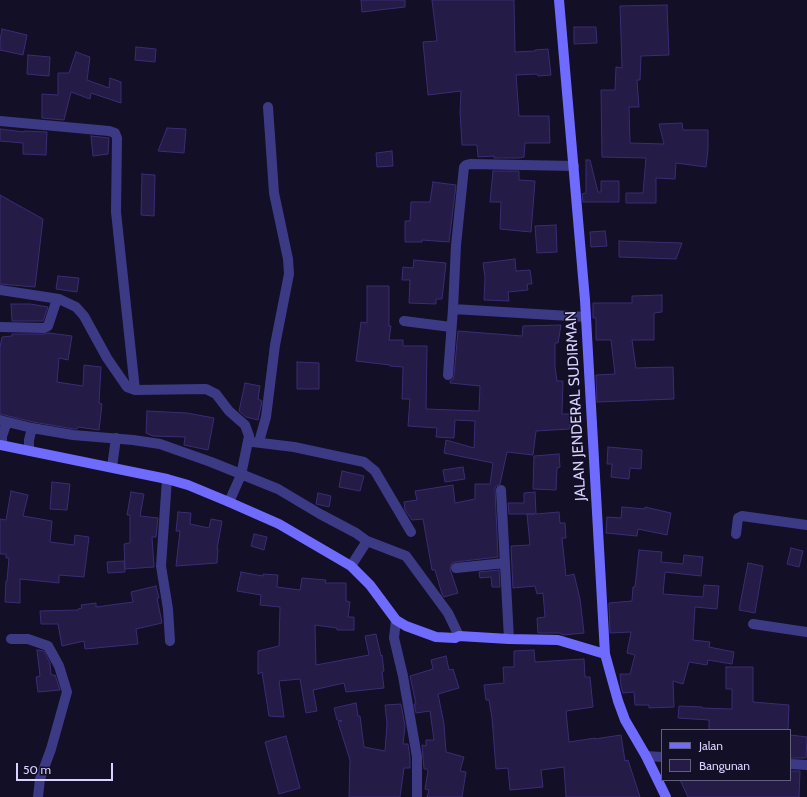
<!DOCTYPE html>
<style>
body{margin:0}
#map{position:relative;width:807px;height:797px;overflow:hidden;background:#130f26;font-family:Cabin,sans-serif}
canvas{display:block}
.legend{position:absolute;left:661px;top:729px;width:130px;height:52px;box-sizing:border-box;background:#130f26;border:1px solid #625e7d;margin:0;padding:5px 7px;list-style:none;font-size:12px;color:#d9d4ff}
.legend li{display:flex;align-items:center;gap:8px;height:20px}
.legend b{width:20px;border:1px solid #625e7d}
.scale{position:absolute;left:16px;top:763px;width:97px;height:18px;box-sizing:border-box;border:2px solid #d9d4ff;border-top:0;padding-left:5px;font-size:12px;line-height:14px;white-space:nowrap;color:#d9d4ff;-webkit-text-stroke:3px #130f26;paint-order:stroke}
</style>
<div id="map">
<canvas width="807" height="797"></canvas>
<ul class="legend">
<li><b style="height:5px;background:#6f6bff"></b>Jalan</li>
<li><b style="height:11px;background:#241b47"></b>Bangunan</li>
</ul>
<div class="scale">50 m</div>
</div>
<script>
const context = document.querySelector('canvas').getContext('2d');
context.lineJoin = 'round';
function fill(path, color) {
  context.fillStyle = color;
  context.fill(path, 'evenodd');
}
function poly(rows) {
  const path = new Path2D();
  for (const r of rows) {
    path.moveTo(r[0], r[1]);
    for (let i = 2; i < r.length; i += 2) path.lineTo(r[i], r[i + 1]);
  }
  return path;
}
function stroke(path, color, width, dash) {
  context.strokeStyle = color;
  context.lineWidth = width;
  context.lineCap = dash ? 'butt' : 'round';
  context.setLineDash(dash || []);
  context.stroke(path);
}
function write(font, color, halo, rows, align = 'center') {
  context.font = font + ' Cabin,sans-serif';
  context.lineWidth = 3;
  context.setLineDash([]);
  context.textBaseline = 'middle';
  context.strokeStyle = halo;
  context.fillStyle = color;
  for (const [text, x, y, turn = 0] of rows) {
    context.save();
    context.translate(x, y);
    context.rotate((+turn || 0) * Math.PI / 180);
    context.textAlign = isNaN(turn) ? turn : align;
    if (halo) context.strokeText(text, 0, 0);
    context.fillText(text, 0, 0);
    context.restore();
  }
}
const building = poly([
 [361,0,405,0,405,7,362,12,361,0],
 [432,0,514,0,515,52,535,51,535,50,548,49,551,75,538,76,537,74,516,75,519,116,549,116,550,143,525,143,524,157,520,158,494,158,494,156,478,157,477,145,462,145,460,112,461,91,428,95,423,42,437,41,432,0],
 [667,5,669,55,641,56,640,80,637,80,639,107,629,107,630,143,664,144,659,124,682,123,683,130,708,130,708,149,706,167,676,163,675,179,656,178,656,203,626,203,626,193,643,193,646,158,602,157,601,90,615,90,616,67,622,68,620,6,667,5],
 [574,27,596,27,597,43,574,44,574,27],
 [2,29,27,35,23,55,0,50,0,41,2,29],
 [136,47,156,49,155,62,135,60,136,47],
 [76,52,90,57,87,80,109,88,110,78,121,82,121,103,91,93,90,99,71,92,64,120,42,118,42,94,58,95,58,73,69,73,76,52],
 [28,55,50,57,49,76,27,74,28,55],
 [167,128,186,129,184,153,158,151,167,128],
 [0,129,24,132,24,131,47,132,46,155,23,154,23,143,0,141,0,129],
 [91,136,109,138,108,154,93,156,91,136],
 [392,151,393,166,377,167,376,153,392,151],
 [586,160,590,160,598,192,601,192,601,181,619,181,619,202,583,202,582,194,586,193,586,160],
 [493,171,519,171,519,180,535,181,531,232,500,229,501,202,490,202,493,171],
 [142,174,155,175,154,216,141,215,142,174],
 [433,182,456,185,449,242,422,240,422,242,405,242,405,221,410,221,411,202,430,202,433,182],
 [0,195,43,219,35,287,0,284,0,195],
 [556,225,557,252,537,253,535,226,556,225],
 [605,231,607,246,591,247,590,232,605,231],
 [619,241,682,243,676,259,619,257,619,241],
 [515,259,516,271,530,270,532,284,527,284,528,290,508,292,509,301,484,300,485,277,483,263,515,259],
 [414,260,446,263,442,299,436,299,436,304,409,303,410,280,402,280,403,267,413,268,414,260],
 [58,276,79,278,77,292,56,289,58,276],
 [367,286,389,286,389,326,391,326,389,340,403,340,403,346,427,346,426,409,479,411,480,386,450,383,450,381,453,379,454,375,458,331,522,336,523,326,561,325,558,343,555,343,555,367,557,381,563,381,562,414,570,414,570,429,536,431,533,455,507,452,500,484,495,487,495,490,498,557,455,562,452,563,450,569,458,593,444,597,442,594,435,570,432,570,423,519,412,520,405,510,404,502,417,500,415,491,453,485,455,503,475,499,475,484,490,484,493,463,444,453,446,440,474,448,475,421,455,420,454,438,436,437,437,428,408,426,410,399,402,399,403,367,390,366,390,365,356,361,361,322,367,323,367,286],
 [662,295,662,312,654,313,654,340,632,340,636,368,673,367,674,399,597,402,596,375,615,374,611,340,596,340,596,318,593,318,593,303,632,303,632,296,662,295],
 [11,304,30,304,48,307,43,321,12,321,11,304],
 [49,333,72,336,68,360,59,358,57,382,83,386,84,365,101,367,99,403,102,404,99,430,78,427,77,429,74,429,33,422,0,414,0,347,2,337,12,336,12,334,44,334,49,333],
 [297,362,319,363,319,389,297,389,297,362],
 [245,383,260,386,258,399,262,401,258,420,246,417,239,411,245,383],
 [147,411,187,413,214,418,208,450,184,445,185,437,153,436,146,433,147,411],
 [608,447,642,450,641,469,630,468,629,479,611,477,612,464,607,464,608,447],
 [559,454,560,467,557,468,556,490,533,489,534,456,559,454],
 [463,467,465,479,445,482,443,470,463,467],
 [342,471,364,476,360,491,339,487,342,471],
 [52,482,70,484,67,510,50,509,52,482],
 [11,491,28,495,23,516,52,521,50,542,74,545,75,535,89,537,84,577,59,575,59,583,20,579,20,603,5,602,6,581,7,581,9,558,6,558,6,554,0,554,0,519,6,520,11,491],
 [131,492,144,494,140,516,158,518,156,537,152,537,154,567,125,569,124,544,130,543,130,515,127,515,131,492],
 [535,492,536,514,559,512,560,523,565,523,566,538,562,538,566,576,574,574,580,599,584,633,563,635,560,633,538,633,537,618,545,617,543,593,537,594,535,586,513,588,511,546,530,545,527,514,535,514,509,514,508,503,524,503,524,493,535,492],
 [318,493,331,496,329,507,316,504,318,493],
 [622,507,645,509,645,507,671,513,667,535,638,529,637,536,606,533,607,517,621,518,622,507],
 [178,512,191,513,190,524,209,528,211,519,222,521,217,549,218,549,217,563,176,566,180,531,176,531,178,512],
 [254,534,267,537,264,550,251,546,254,534],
 [791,548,803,551,799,567,787,564,791,548],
 [639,550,662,552,661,562,683,564,684,555,703,557,701,576,665,572,663,594,703,597,704,585,719,586,717,609,695,607,693,640,710,642,709,647,734,652,732,664,708,660,707,665,689,662,683,684,673,681,674,707,649,708,649,705,635,705,634,692,623,693,621,686,620,674,630,674,635,655,627,653,631,632,610,633,609,603,632,601,633,587,635,587,639,550],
 [124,561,125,572,108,573,107,562,124,561],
 [748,563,763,566,755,613,739,610,748,563],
 [499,570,500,587,492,587,491,577,480,578,479,572,499,570],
 [241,572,263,576,263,574,278,575,277,587,300,590,302,578,326,580,325,583,346,583,346,601,350,602,348,617,354,617,354,630,337,630,337,628,315,625,316,665,369,655,365,636,376,634,381,656,382,655,384,671,382,672,384,688,346,692,344,683,313,690,317,711,306,713,300,679,279,681,284,717,269,716,262,672,258,674,258,651,279,646,280,607,260,605,261,595,237,591,241,572],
 [156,586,159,598,157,598,162,623,136,629,138,644,85,649,84,641,62,646,58,624,41,624,40,611,78,610,78,609,82,608,81,605,96,603,96,607,133,602,131,592,156,586],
 [37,650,44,651,50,663,51,675,55,675,60,690,38,692,36,677,40,676,37,650],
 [534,650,535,662,584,659,585,677,590,677,593,707,566,711,569,742,595,738,595,739,621,735,625,761,628,760,640,797,566,797,564,767,541,770,543,787,510,790,508,768,496,769,492,718,489,700,486,700,484,685,504,683,503,667,514,667,514,651,534,650],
 [446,656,449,670,453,669,459,688,438,694,444,724,446,752,464,757,460,771,466,772,462,797,427,797,429,790,425,789,428,771,427,769,424,769,422,745,426,746,426,740,434,740,430,711,416,713,414,704,416,704,410,676,433,669,431,660,446,656],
 [726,667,753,667,753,702,789,705,788,730,709,730,709,720,678,718,679,706,702,707,702,708,732,709,732,689,726,689,726,667],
 [356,703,358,716,360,716,364,747,385,751,387,724,385,705,401,704,405,726,403,744,408,744,410,758,410,768,404,768,400,797,349,797,350,760,338,722,342,721,337,720,334,708,356,703],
 [790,735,807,737,806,758,790,758,790,735],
 [286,736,300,788,279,794,265,742,286,736],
 [790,771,800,771,799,797,688,797,680,780,790,780,790,771]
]);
const street = poly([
 [0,121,109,131,115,133,117,138,116,212,135,390],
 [0,290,59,299,76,307,84,316,107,358,127,387,135,390,206,389,216,394,229,411,245,425,249,436,241,475,229,502],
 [453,309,456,245,464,167,466,165,470,164,574,166],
 [404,321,451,327],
 [0,327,44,328,48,326,57,299],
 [448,375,453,309,586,317],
 [0,420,32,428,73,435,133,440,160,444,211,462,278,489,320,514,356,533,367,541,406,556,448,613,459,636],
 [253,442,294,447,364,462,375,471,411,532],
 [259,442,266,417,275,345,289,274,288,259,274,193,268,107],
 [2,445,2,436,7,422],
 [29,451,29,440,32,428],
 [112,467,116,438],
 [167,479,161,566,168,609,170,641],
 [501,490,509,639],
 [736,534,738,518,742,516,807,525],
 [351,566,367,541],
 [456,568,505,563],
 [396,620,394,638,403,676,417,757,417,797],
 [753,624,807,632],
 [11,639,28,639,48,646,59,666,67,692,51,749,40,779,38,797],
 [646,756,662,757],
 [790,764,807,765]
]);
const secondary = poly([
 [559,0,585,300,605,654,618,701,625,720,646,756,666,797],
 [0,445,167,479,188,485,229,502,279,524,351,566,370,585,396,620,406,626,436,637,455,638,459,636,509,639,558,640,605,654]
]);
const streetNames = [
 ["JALAN JENDERAL SUDIRMAN",576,406,-93]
];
fill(building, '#241b47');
stroke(building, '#3b2d73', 1);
stroke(street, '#3d3a85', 10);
stroke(secondary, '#6f6bff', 10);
write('15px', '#d9d4ff', '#130f26', streetNames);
</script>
